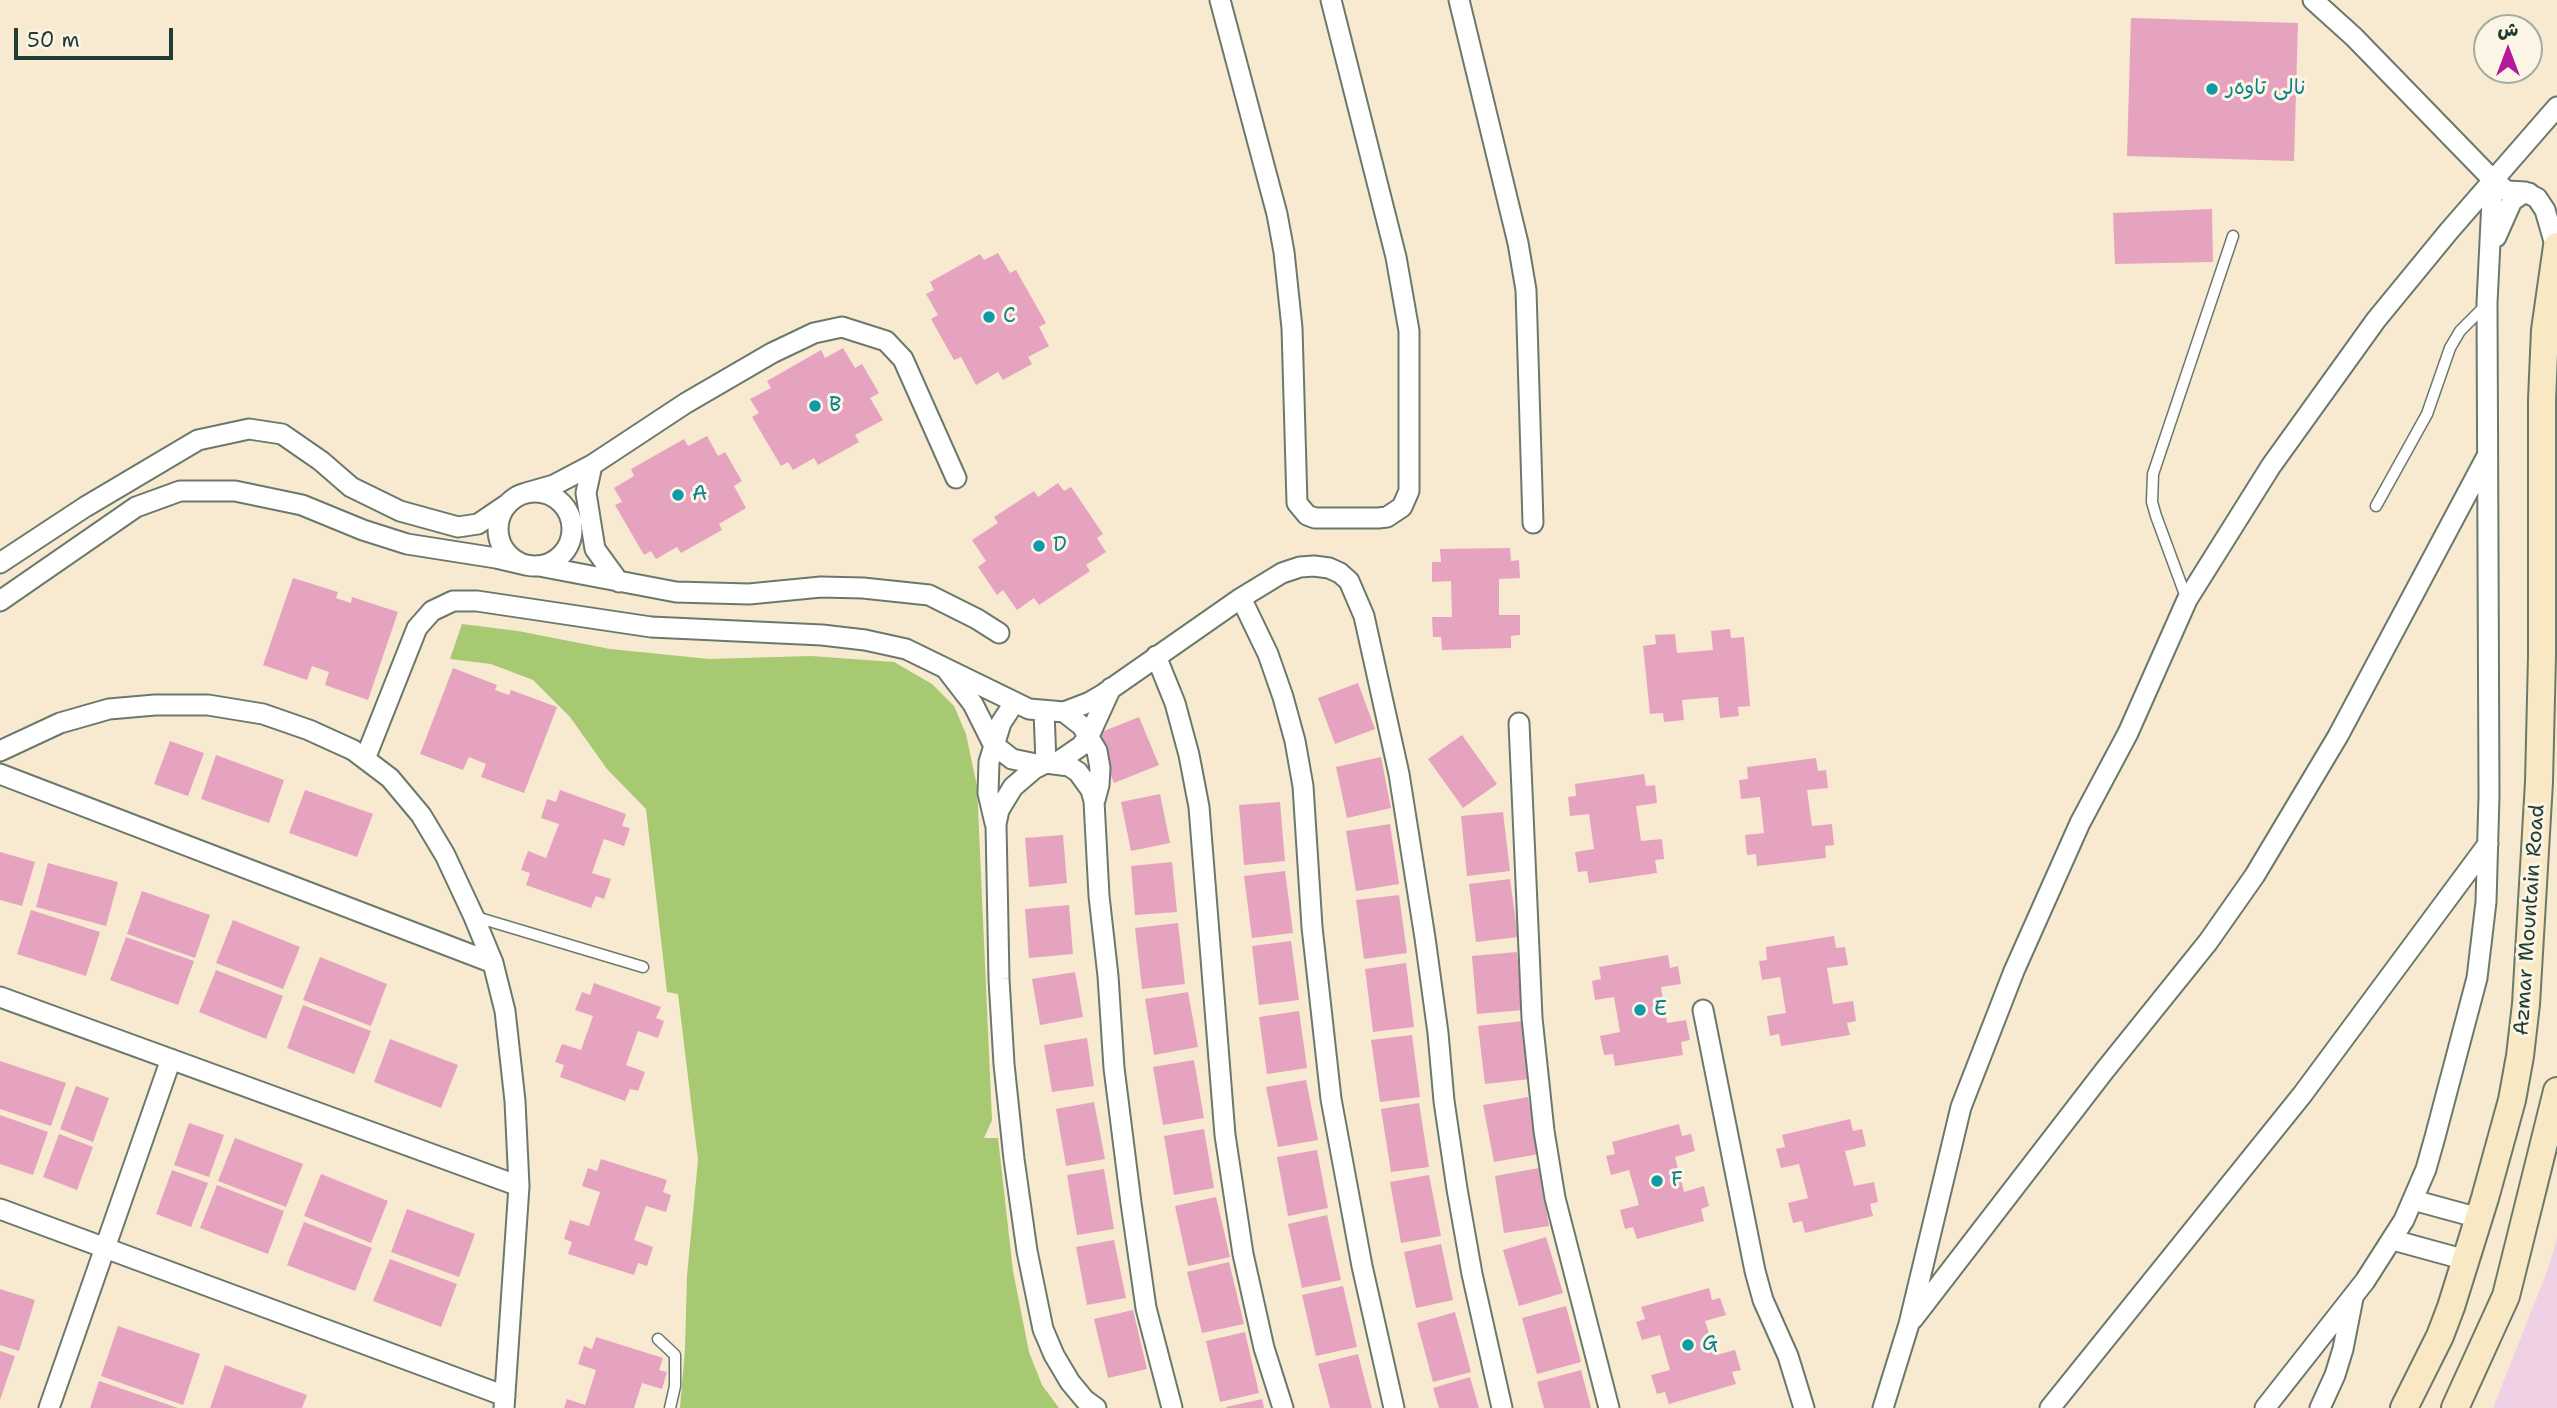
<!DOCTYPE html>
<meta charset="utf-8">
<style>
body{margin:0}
#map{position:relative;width:2557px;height:1408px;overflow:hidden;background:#f8e9d1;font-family:"Shantell Sans","Playpen Sans Arabic",sans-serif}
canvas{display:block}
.north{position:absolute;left:2473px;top:14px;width:70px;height:70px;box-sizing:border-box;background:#fcf5e5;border:2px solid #a4ab9e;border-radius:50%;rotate:0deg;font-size:19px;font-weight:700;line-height:28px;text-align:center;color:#1f3d34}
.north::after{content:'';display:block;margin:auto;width:24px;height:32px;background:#b5179e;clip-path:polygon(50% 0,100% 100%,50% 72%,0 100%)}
.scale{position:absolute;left:14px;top:28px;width:159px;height:32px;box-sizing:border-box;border:4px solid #1f3d34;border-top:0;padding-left:9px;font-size:21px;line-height:24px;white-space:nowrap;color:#1f3d34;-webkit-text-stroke:5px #fcf5e5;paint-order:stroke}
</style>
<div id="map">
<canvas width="2557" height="1408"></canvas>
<div class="north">ش</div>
<div class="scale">50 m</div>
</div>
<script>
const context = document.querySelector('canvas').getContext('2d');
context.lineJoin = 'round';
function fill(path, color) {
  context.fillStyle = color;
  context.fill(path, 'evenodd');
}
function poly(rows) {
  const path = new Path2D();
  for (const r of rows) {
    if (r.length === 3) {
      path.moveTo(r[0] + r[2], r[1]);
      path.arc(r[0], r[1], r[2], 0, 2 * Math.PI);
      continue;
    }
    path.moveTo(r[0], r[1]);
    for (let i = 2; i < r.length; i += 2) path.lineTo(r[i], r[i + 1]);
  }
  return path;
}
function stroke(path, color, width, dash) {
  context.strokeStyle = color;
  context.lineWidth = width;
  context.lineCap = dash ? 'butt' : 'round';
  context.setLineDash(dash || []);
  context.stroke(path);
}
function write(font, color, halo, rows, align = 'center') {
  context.font = font + ' "Shantell Sans","Playpen Sans Arabic",sans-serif';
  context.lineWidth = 6;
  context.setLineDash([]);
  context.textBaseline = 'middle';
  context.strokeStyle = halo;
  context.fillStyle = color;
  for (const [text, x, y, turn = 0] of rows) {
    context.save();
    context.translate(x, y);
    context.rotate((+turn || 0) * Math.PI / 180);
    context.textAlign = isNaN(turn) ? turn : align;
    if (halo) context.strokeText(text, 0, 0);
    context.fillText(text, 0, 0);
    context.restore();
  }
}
const built = poly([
 [2557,1238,2557,1408,2493,1408,2548,1269]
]);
const green = poly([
 [462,624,518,631,610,649,709,659,811,656,894,662,932,684,954,706,966,734,977,786,992,1120,984,1138,998,1138,1013,1271,1029,1352,1042,1385,1059,1408,680,1408,685,1349,687,1276,698,1160,678,994,667,992,646,809,607,769,570,717,533,680,491,664,450,659]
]);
const building = poly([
 [2131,18,2298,23,2294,161,2127,156],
 [2212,209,2213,262,2115,264,2113,213],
 [998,253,1010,273,1016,270,1046,323,1039,327,1049,346,1028,357,1032,364,1003,380,998,372,976,385,961,357,954,360,931,319,938,315,926,294,934,290,930,282,980,254,984,260],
 [843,348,855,368,862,364,879,393,870,398,883,420,855,435,859,442,818,465,814,458,793,470,788,462,781,466,752,417,759,413,750,399,771,388,767,381,821,350,825,358],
 [707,436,718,456,725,452,742,481,734,486,746,508,719,524,722,530,681,553,677,547,656,559,651,551,644,555,615,505,622,502,614,488,634,476,631,469,684,439,688,446],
 [1058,483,1064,491,1071,487,1103,534,1097,538,1106,552,1086,565,1090,571,1039,605,1034,598,1017,610,1003,590,997,595,978,567,986,561,972,540,998,523,994,517,1034,491,1038,497],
 [1510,548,1511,561,1519,560,1520,578,1499,579,1499,615,1520,615,1520,635,1511,636,1511,648,1442,650,1441,637,1433,637,1432,617,1452,617,1451,581,1432,582,1432,562,1441,562,1440,549],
 [293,578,338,592,336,598,351,603,352,597,398,612,368,700,325,685,329,672,312,666,307,680,263,665],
 [1730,629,1731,638,1744,637,1750,706,1738,707,1739,716,1720,718,1718,697,1682,700,1684,720,1664,722,1663,713,1650,714,1643,646,1656,644,1655,635,1675,634,1677,653,1713,650,1711,631],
 [453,668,497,685,495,690,509,695,511,690,557,707,524,793,481,777,486,764,469,757,463,770,420,754],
 [1358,683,1375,729,1335,744,1318,698],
 [1139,717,1159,765,1114,783,1094,735],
 [1462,735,1497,784,1463,808,1428,759],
 [170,741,204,753,188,796,154,784],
 [216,755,284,780,269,823,201,799],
 [1381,757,1391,808,1347,818,1336,767],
 [1816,758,1818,771,1826,770,1828,788,1807,790,1812,826,1832,824,1834,845,1825,846,1826,858,1757,866,1756,854,1747,855,1745,835,1764,833,1760,797,1741,799,1739,780,1748,779,1747,767],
 [1644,774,1646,786,1655,785,1657,803,1636,806,1641,841,1662,839,1664,859,1655,860,1657,873,1589,883,1587,871,1578,872,1575,852,1594,849,1589,814,1570,816,1568,797,1576,796,1575,784],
 [305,790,373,814,357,857,289,833],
 [560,790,626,814,622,826,630,828,624,846,604,839,592,873,611,879,604,899,596,896,591,908,526,885,530,873,521,870,528,851,546,858,559,824,541,818,547,799,556,802],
 [1160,794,1170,843,1131,851,1121,802],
 [1280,802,1285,861,1244,865,1239,805],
 [1503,812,1510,871,1467,876,1461,816],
 [1390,824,1399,884,1356,891,1346,831],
 [1063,835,1067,883,1029,887,1025,838],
 [0,852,35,862,22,906,0,900],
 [1172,862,1177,912,1135,915,1131,866],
 [48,863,118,882,106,926,36,907],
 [1285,871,1293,933,1252,938,1244,876],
 [1510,879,1518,937,1476,942,1469,884],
 [142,891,210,915,195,958,127,934],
 [1399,895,1407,953,1364,959,1356,900],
 [1069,905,1073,954,1029,958,1025,909],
 [31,910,100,932,86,976,17,954],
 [233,920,300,947,283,989,216,963],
 [1178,923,1185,984,1142,989,1135,928],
 [1834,936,1836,948,1845,947,1848,965,1827,968,1833,1004,1853,1001,1856,1021,1847,1023,1850,1035,1781,1046,1779,1034,1770,1036,1767,1016,1786,1013,1780,977,1762,980,1759,961,1767,960,1766,947],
 [126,937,194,961,178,1005,110,980],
 [1291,941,1299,1000,1259,1005,1252,946],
 [1517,952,1523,1010,1477,1014,1472,956],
 [1668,955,1670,968,1678,966,1681,984,1661,987,1667,1023,1686,1020,1690,1040,1681,1042,1683,1055,1615,1066,1613,1054,1604,1055,1600,1036,1620,1032,1614,997,1595,1000,1592,981,1601,979,1599,967],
 [320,957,387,984,371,1026,303,1000],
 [1406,963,1414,1027,1373,1032,1365,969],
 [216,970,283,996,266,1039,199,1012],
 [1075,972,1083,1017,1040,1025,1032,979],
 [594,983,661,1007,656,1018,664,1021,658,1038,638,1031,626,1065,645,1072,638,1091,630,1089,625,1101,560,1077,564,1065,555,1062,562,1044,581,1050,593,1016,575,1010,582,992,590,995],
 [1188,992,1198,1047,1154,1055,1145,999],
 [303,1005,371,1031,354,1074,287,1048],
 [1299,1011,1307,1068,1267,1074,1259,1017],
 [1523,1021,1530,1079,1485,1084,1478,1026],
 [1412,1035,1420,1097,1380,1102,1371,1040],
 [1087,1038,1094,1086,1052,1092,1044,1045],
 [390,1039,458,1065,441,1108,374,1082],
 [1194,1060,1204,1118,1163,1125,1153,1067],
 [0,1061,66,1083,51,1126,0,1109],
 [1306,1080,1318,1140,1278,1147,1266,1087],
 [76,1086,109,1098,93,1142,60,1129],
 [1528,1097,1539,1154,1494,1162,1483,1105],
 [1094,1102,1105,1159,1066,1166,1056,1109],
 [1419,1103,1429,1167,1391,1172,1381,1109],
 [0,1115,48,1132,33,1175,0,1164],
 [1850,1119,1853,1131,1862,1129,1866,1146,1845,1151,1854,1186,1874,1182,1878,1202,1870,1204,1873,1216,1805,1233,1802,1221,1793,1223,1788,1203,1808,1198,1799,1164,1781,1168,1776,1149,1785,1147,1782,1135],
 [189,1123,224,1135,209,1177,174,1165],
 [1679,1124,1682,1136,1691,1134,1695,1151,1675,1157,1684,1192,1704,1186,1709,1206,1701,1209,1704,1221,1637,1239,1633,1227,1625,1229,1620,1210,1639,1205,1629,1170,1611,1175,1606,1156,1615,1154,1612,1142],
 [1204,1129,1214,1188,1174,1195,1164,1136],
 [59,1134,93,1147,77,1190,43,1177],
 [235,1138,303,1164,286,1207,218,1181],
 [1317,1150,1328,1208,1288,1216,1277,1157],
 [601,1159,667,1180,663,1192,671,1195,666,1212,646,1206,634,1240,653,1247,647,1266,638,1263,634,1275,568,1254,572,1242,564,1239,570,1220,589,1226,600,1192,582,1186,588,1168,597,1171],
 [1539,1168,1549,1226,1504,1233,1495,1176],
 [1104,1169,1114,1229,1077,1235,1067,1175],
 [172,1170,208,1183,191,1227,156,1214],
 [321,1174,388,1201,371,1243,304,1216],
 [1429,1175,1441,1236,1401,1243,1390,1182],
 [217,1185,284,1211,268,1254,200,1228],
 [1216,1197,1230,1257,1188,1266,1175,1206],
 [407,1209,475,1234,459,1277,391,1252],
 [1327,1215,1341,1280,1302,1288,1288,1224],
 [304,1222,372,1248,355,1291,287,1265],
 [1546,1237,1563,1293,1519,1306,1503,1250],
 [1114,1240,1126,1298,1087,1305,1076,1247],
 [1441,1244,1453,1300,1416,1308,1404,1252],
 [390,1259,457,1284,441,1327,373,1301],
 [1229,1262,1244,1324,1202,1333,1187,1272],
 [1343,1286,1357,1347,1316,1356,1302,1295],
 [1709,1288,1712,1300,1720,1298,1726,1315,1705,1321,1716,1355,1735,1350,1741,1370,1732,1372,1736,1384,1669,1404,1665,1392,1657,1394,1651,1375,1670,1370,1660,1335,1642,1340,1636,1322,1645,1319,1641,1307],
 [0,1289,35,1300,19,1351,0,1345],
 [1566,1306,1581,1362,1537,1374,1522,1318],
 [1133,1310,1147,1369,1108,1378,1094,1319],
 [1455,1312,1471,1372,1433,1382,1417,1323],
 [118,1326,200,1354,183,1405,101,1376],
 [1245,1332,1259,1393,1220,1402,1206,1341],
 [596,1337,663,1358,659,1370,667,1372,662,1389,642,1383,634,1408,564,1408,567,1399,585,1405,596,1370,578,1364,584,1346,592,1349],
 [0,1351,15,1356,0,1400],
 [1358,1354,1372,1408,1330,1408,1318,1364],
 [225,1365,307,1395,302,1408,210,1408],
 [1581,1370,1591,1408,1544,1408,1537,1382],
 [1470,1377,1479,1408,1439,1408,1433,1388],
 [99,1381,178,1408,90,1408],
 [1262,1399,1264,1408,1226,1408,1226,1407]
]);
const lane = poly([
 [2376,506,2427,414,2450,348,2460,331,2487,304],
 [2187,600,2156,516,2152,502,2153,474,2233,236],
 [476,917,643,967],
 [658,1339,675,1355,675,1386,670,1408]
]);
const street = poly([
 [1220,0,1277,214,1284,252,1292,328,1297,503,1307,515,1315,518,1378,518,1387,517,1402,507,1409,491,1409,331,1396,257,1331,0],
 [1459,0,1518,243,1526,290,1533,523],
 [2313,0,2354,37,2493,180,2507,191,2525,192,2537,198,2545,210,2556,248],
 [2496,237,2512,201,2522,194,2529,193],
 [592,465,586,493,595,549,619,582],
 [535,529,37],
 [526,493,554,485,592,465,686,403,772,353,814,333,842,327,886,341,903,359,956,478],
 [0,563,85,507,198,440,249,429,282,434,321,461,351,487,400,511,458,527,478,524,506,505],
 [539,566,676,592,749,594,821,587,863,588,929,595,977,619,999,633],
 [1241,598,1268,654,1283,697,1295,741,1303,786,1312,927,1331,1099,1362,1266,1394,1408],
 [0,601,136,507,180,491,235,491,302,505,363,530,407,544,496,558,526,565],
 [1156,656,1175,703,1189,755,1199,807,1225,1135,1243,1254,1264,1348,1283,1408],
 [946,669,973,704,993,744,1012,759,1036,764,1059,761,1081,746,1089,736,1111,688],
 [1044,711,1046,763],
 [1064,712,1082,726,1097,751,1100,768,1099,785,1095,800],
 [1519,723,1532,1018,1544,1131,1555,1198,1609,1408],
 [0,751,60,723,109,709,155,705,208,705,263,714,309,730,353,750,390,778,421,815,445,855,474,917,493,963,505,1011,515,1101,519,1186,504,1408],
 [365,759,417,628,432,611,453,601,477,601,651,627,822,635,865,640,906,649,1029,709,1064,712,1090,702,1102,695,1241,598,1282,573,1300,567,1314,566,1329,568,1340,573,1349,581,1364,616,1399,774,1425,938,1438,1033,1444,1101,1457,1189,1472,1274,1502,1408],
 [0,774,493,963],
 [995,823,988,793,989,762,1001,723,1014,703],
 [0,997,519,1186],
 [1703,1010,1755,1271,1763,1300,1788,1356,1804,1408],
 [2413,1200,2479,1218],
 [0,1209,505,1396],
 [2393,1240,2466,1260],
 [1913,1319,2105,1070,2208,942,2255,875,2338,736,2486,458],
 [49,1408,171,1059],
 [1096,1408,1085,1400,1070,1382,1054,1355,1043,1329,1027,1251,1014,1159,1004,1064,999,979,996,824,999,810,1013,787,1034,769,1046,763,1069,766,1078,772,1091,790,1094,801,1099,896,1108,976,1114,1068,1131,1203,1146,1308,1172,1408],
 [1883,1408,1909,1324,1961,1107,2014,971,2080,823,2128,733,2187,600,2271,466,2376,320,2449,231,2557,107],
 [2050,1408,2302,1095,2488,844],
 [2265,1408,2365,1281,2404,1220,2426,1169,2435,1137,2477,978,2486,902,2489,796,2487,303,2493,180],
 [2320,1408,2335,1375,2343,1349,2353,1298]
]);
const secondary = poly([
 [2404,1408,2440,1336,2451,1307,2485,1198,2512,1100,2520,1056,2526,1004,2539,782,2542,656,2542,400,2545,330,2557,246],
 [2455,1408,2506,1296,2557,1091]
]);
const markers = [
 [2212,89,7,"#0f9aa8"],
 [989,317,7,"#0f9aa8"],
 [815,406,7,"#0f9aa8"],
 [678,495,7,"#0f9aa8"],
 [1039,546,7,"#0f9aa8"],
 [1640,1010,7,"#0f9aa8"],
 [1657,1181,7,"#0f9aa8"],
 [1688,1345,7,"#0f9aa8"]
];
const cultureNames = [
 ["نالی تاوەر",2226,89],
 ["C",1003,317],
 ["B",829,406],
 ["A",692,495],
 ["D",1053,546],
 ["E",1654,1010],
 ["F",1671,1181],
 ["G",1702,1345]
];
const streetNames = [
 ["Azmar Mountain Road",2530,920,-86]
];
fill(built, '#f0d0e4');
fill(green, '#a7c972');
fill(building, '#e6a3bf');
stroke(lane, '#6b796b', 13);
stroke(street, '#6b796b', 23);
stroke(secondary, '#6b796b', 30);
stroke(lane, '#fff', 10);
stroke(street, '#fff', 19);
stroke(secondary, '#f8e8c3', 26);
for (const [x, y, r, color] of markers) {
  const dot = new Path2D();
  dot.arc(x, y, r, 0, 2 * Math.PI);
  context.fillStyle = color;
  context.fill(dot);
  stroke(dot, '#fcf5e5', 2.5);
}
write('21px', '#0d838f', '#fcf5e5', cultureNames, 'left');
write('21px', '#1f3d34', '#fcf5e5', streetNames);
</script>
